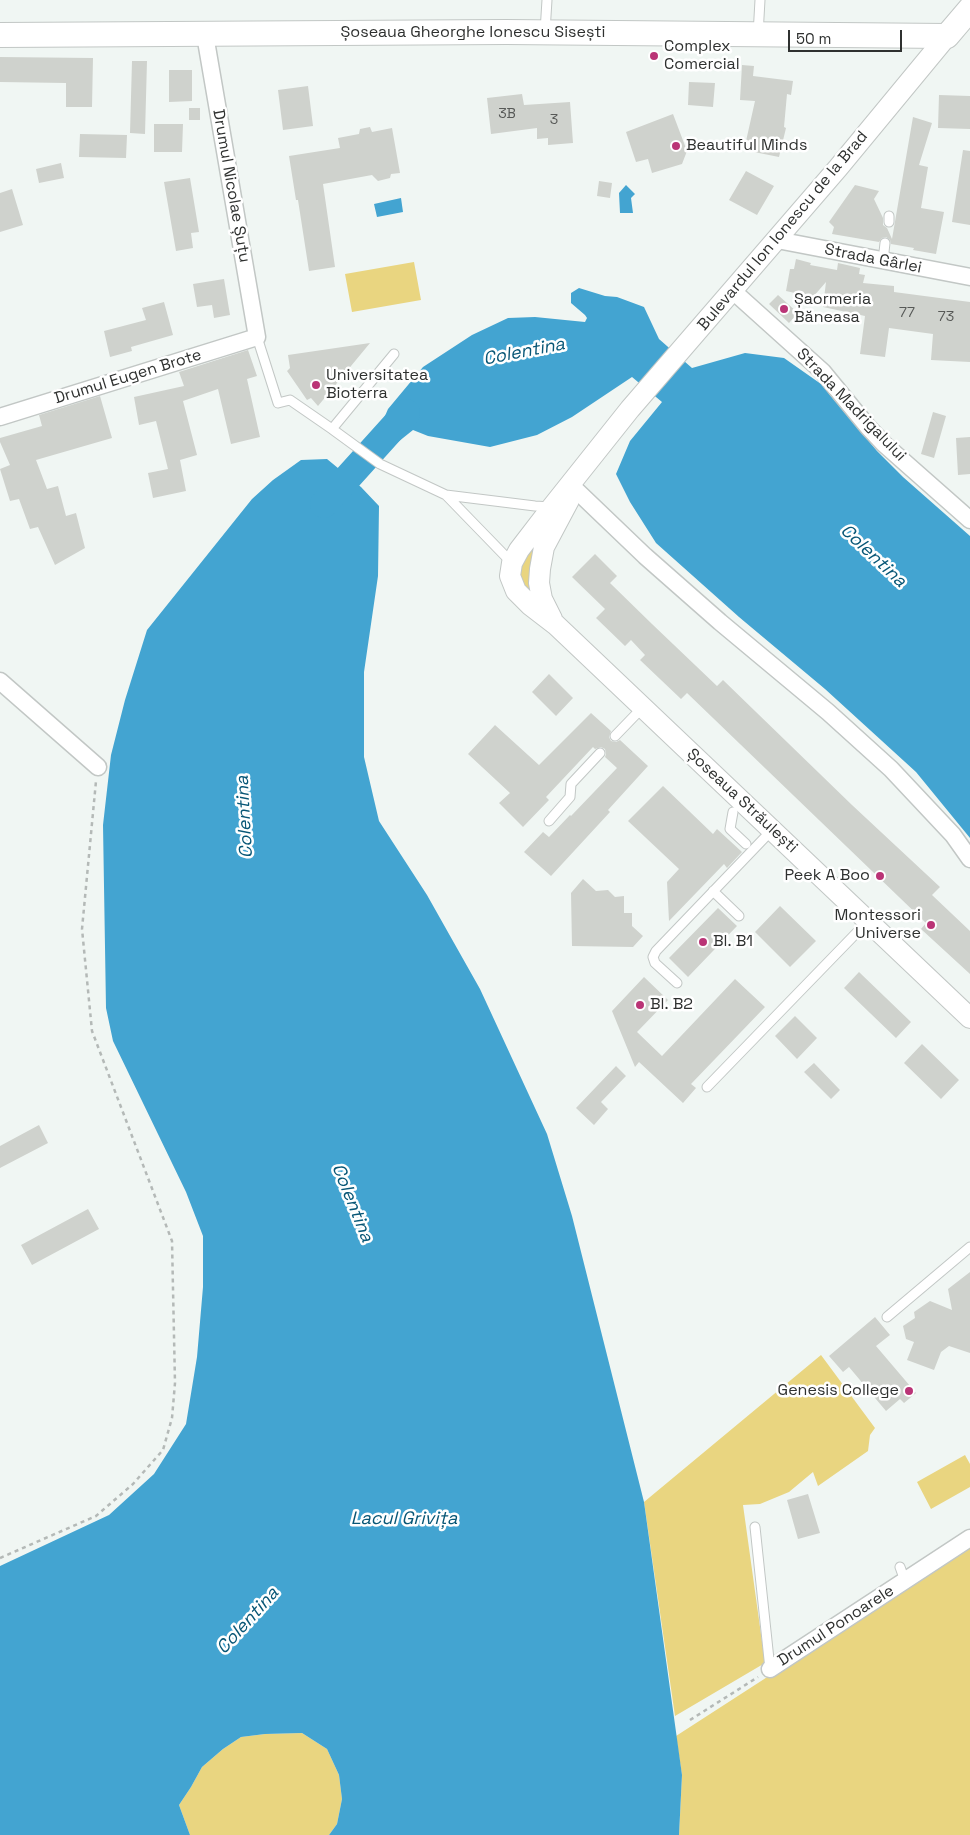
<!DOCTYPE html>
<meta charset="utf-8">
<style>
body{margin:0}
#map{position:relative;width:970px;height:1835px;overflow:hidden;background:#f0f6f3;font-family:"Space Grotesk",sans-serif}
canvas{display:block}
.scale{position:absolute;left:788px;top:30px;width:114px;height:22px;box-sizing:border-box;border:2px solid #2f3130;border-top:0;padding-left:6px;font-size:15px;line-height:18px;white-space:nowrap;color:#2f3130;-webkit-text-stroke:4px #fff;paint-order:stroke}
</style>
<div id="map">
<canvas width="970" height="1835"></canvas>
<div class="scale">50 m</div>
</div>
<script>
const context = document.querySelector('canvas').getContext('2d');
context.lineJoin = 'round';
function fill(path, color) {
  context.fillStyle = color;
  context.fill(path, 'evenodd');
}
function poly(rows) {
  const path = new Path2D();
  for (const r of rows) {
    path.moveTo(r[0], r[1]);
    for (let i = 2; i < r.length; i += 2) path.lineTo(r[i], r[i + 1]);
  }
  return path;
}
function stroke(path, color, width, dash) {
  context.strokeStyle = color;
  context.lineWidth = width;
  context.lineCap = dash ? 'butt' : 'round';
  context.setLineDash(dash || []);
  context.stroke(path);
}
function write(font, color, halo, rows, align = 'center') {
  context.font = font + ' "Space Grotesk",sans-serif';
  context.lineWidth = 5;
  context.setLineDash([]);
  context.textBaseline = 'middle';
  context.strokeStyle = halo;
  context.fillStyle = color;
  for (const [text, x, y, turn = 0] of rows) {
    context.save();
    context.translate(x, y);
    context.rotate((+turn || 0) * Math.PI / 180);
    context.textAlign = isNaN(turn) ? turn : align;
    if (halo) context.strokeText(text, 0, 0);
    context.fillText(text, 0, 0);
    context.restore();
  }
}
const green = poly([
 [414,262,421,300,352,312,345,274],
 [536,536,534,595,521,583,520,571,522,556],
 [821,1355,875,1428,870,1435,868,1451,818,1486,813,1472,789,1492,760,1504,743,1505,765,1663,675,1716,644,1502],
 [965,1455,970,1464,970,1487,931,1509,917,1482],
 [970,1546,970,1835,679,1835,682,1775,676,1736],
 [302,1733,327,1749,339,1775,342,1799,337,1824,329,1835,190,1835,179,1805,191,1787,202,1767,223,1749,241,1737,265,1734]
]);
const water = poly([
 [626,185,635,194,631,198,633,213,620,213,619,193],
 [401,198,403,212,377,217,374,204],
 [579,288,605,296,617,297,644,307,659,339,692,368,745,353,784,358,821,384,877,451,903,477,970,536,970,838,916,772,825,689,739,617,656,543,630,502,616,474,630,441,662,402,632,377,572,417,537,435,490,447,428,436,413,430,388,450,376,437,388,409,423,367,472,335,508,318,535,317,585,322,587,318,585,315,571,303,571,293],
 [327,459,361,487,379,506,378,576,364,672,364,757,379,821,427,895,480,989,547,1134,572,1216,644,1502,682,1775,679,1835,329,1835,337,1824,342,1799,339,1775,327,1749,302,1733,265,1734,241,1737,223,1749,202,1767,191,1787,179,1805,190,1835,0,1835,0,1566,109,1515,154,1474,186,1424,197,1357,203,1287,203,1236,186,1192,113,1041,106,1008,103,825,111,755,125,700,147,630,252,499,273,480,301,460]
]);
const river = poly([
 [324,504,406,413]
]);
const building = poly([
 [0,57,93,58,92,107,66,107,66,83,0,82],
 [132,61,147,61,145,134,130,133],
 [742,65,754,66,753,76,793,81,791,95,787,94,784,127,786,128,779,157,744,150,755,101,740,100],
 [169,70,192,70,192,101,169,102],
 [689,82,715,83,713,107,688,105],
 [308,86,313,126,283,130,278,90],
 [522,94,524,105,570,102,573,143,548,145,548,138,537,139,537,128,491,134,487,98],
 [939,95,970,96,970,129,938,128],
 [189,108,200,108,200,120,189,120],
 [673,114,687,151,682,164,652,173,648,159,636,162,626,132],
 [913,117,932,123,919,165,928,167,921,208,944,212,936,254,913,250,914,248,891,244,890,240,886,237,882,238,879,242,832,234,834,227,829,222,855,185,879,191,874,199,883,218,883,225,887,228,892,239],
 [154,124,183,124,182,152,154,152],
 [370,127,372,132,392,128,400,173,391,174,390,178,378,181,372,175,323,184,335,267,309,271,298,200,296,200,289,156,340,148,338,138,359,134,360,129],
 [80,134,127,135,126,158,79,157],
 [963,150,970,151,970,225,952,222],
 [61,163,64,178,39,183,36,169],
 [746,171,774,186,757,215,729,200],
 [190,178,199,232,191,233,193,248,176,251,164,182],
 [599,181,612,183,610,198,597,196],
 [12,189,23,225,0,232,0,193],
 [796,259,811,263,810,265,837,270,838,263,860,268,859,274,865,275,863,283,894,286,894,292,970,302,970,362,931,360,933,334,889,328,885,357,860,354,865,316,823,307,826,282,813,297,786,291,790,269,794,269],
 [224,279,230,315,214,318,212,305,197,307,193,284],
 [778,295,798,313,789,323,769,304],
 [164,302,173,335,131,347,132,351,110,357,104,331,146,320,142,308],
 [370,343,318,406,311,398,307,400,287,371,290,368,288,355],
 [248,350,257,376,247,379,260,437,231,444,218,389,183,401,197,455,180,460,186,491,153,498,148,473,168,469,156,421,139,425,134,397,184,386,179,372],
 [100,396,112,438,36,460,47,489,58,486,66,516,76,513,85,548,55,565,38,527,30,529,19,499,10,501,0,469,10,465,0,442,0,438,42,426,39,415],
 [933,412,946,416,934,458,921,454],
 [970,437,970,474,958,475,956,438],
 [595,554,617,576,610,583,652,624,717,686,723,680,852,805,940,887,932,895,970,931,970,974,921,929,926,923,687,693,681,699,640,660,645,655,631,640,625,646,596,618,605,609,572,577],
 [549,674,573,698,556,716,532,692],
 [591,713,611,731,609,737,611,741,616,742,620,740,648,766,608,810,610,812,551,876,524,852,543,832,549,837,570,815,571,816,617,768,605,757,606,754,605,749,601,747,595,749,593,747,546,797,549,800,523,827,499,803,510,793,468,754,495,725,539,765],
 [663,786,713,834,717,829,742,852,727,868,724,864,669,921,667,882,679,869,628,821],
 [583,879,596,891,608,890,615,897,624,896,624,913,632,913,632,926,643,936,633,947,572,946,571,893],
 [780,906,816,941,790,967,755,932],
 [718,908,737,926,688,977,669,958],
 [859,972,911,1022,896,1038,844,988],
 [644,977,668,1000,637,1032,662,1056,735,979,765,1007,691,1084,696,1088,683,1103,639,1062,635,1067,612,1011],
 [795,1016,817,1038,797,1059,775,1036],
 [922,1044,959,1080,941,1099,904,1063],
 [814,1063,840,1090,831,1099,804,1072],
 [616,1066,626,1076,601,1102,608,1109,594,1125,576,1108],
 [39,1125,48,1143,0,1168,0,1146],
 [88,1209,99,1229,32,1265,21,1245],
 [970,1272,970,1353,949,1346,941,1352,934,1370,907,1360,914,1342,906,1339,903,1326,915,1318,914,1312,930,1301,952,1310,948,1289],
 [875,1317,890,1335,876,1346,916,1393,904,1403,900,1399,886,1411,849,1367,843,1372,829,1356],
 [808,1494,820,1533,798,1539,787,1500]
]);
const path = poly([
 [0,1558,96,1516,133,1484,163,1450,172,1418,175,1383,172,1241,92,1031,82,929,96,781],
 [690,1720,758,1677]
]);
const service = poly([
 [545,32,547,0],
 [758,35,760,0],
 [889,222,889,216],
 [883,261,885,243],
 [257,337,278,403,290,400,332,429,394,354],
 [332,429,380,464,446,495,535,506,551,507],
 [446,495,512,563],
 [615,736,643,707],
 [733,812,730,829,746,844],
 [549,821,570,797,571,784,600,753],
 [713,891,739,916],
 [677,983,655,963,653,957,656,951,772,830],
 [707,1087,868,921],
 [887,1317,970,1247],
 [755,1527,770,1669],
 [900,1567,905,1581]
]);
const minor = poly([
 [777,240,970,277],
 [733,291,823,372,868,427,884,444,970,520],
 [0,417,257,337,205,35],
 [575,489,645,556,720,622,828,712,891,769,953,835,970,859],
 [0,681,98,767],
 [770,1669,970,1538]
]);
const tertiary = poly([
 [947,36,838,168,630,409,552,507,519,550,512,563,510,576,516,591,530,605,556,625,970,1018],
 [552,619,542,599,539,583,540,569,544,547,569,500]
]);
const secondary = poly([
 [0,35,506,32,947,36,970,9]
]);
const markers = [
 [654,56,5,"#ba3476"],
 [676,146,5,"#ba3476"],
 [784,309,5,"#ba3476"],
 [316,385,5,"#ba3476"],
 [880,876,5,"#ba3476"],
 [931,925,5,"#ba3476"],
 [703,942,5,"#ba3476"],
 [640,1005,5,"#ba3476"],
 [909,1391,5,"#ba3476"]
];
const numberNames = [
 ["3B",507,114],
 ["3",554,120],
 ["77",907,313],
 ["73",946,317]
];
const streetNames = [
 ["Șoseaua Gheorghe Ionescu Sisești",473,33],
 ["Drumul Nicolae Șuțu",231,186,80],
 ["Bulevardul Ion Ionescu de la Brad",783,231,-50],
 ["Strada Gârlei",873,259,11],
 ["Drumul Eugen Brote",128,377,-17],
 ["Strada Madrigalului",851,405,46],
 ["Șoseaua Străulești",742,801,43],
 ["Drumul Ponoarele",836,1626,-33]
];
const poiNames = [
 ["Complex",664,47],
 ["Comercial",664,65],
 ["Beautiful Minds",686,146],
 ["Șaormeria",794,300],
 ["Băneasa",794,318],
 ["Universitatea",326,376],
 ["Bioterra",326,394],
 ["Peek A Boo",870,876,"right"],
 ["Montessori",921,916,"right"],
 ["Universe",921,934,"right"],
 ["Bl. B1",713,942],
 ["Bl. B2",650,1005],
 ["Genesis College",899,1391,"right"]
];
const waterNames = [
 ["Colentina",524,352,-11],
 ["Colentina",873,556,43],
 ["Colentina",245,817,-93],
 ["Colentina",352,1203,68],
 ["Lacul Grivița",404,1519],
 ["Colentina",248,1621,-48]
];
fill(green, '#e9d580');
fill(water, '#43a4d1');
stroke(river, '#43a4d1', 28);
fill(building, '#cfd2cd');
stroke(service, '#c2c7c5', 11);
stroke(minor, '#c2c7c5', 19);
stroke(tertiary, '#c2c7c5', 22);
stroke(secondary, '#c2c7c5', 26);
stroke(path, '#b4b9b7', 2.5, [4, 4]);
stroke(service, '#fff', 9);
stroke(minor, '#fff', 16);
stroke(tertiary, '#fff', 20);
stroke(secondary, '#fff', 24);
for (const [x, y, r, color] of markers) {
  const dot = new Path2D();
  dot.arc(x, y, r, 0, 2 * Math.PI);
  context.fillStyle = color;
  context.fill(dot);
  stroke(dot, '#fff', 2);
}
write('14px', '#575957', null, numberNames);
write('16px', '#2f3130', '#fff', streetNames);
write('16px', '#2f3130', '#fff', poiNames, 'left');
write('italic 18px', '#075676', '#fff', waterNames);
</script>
